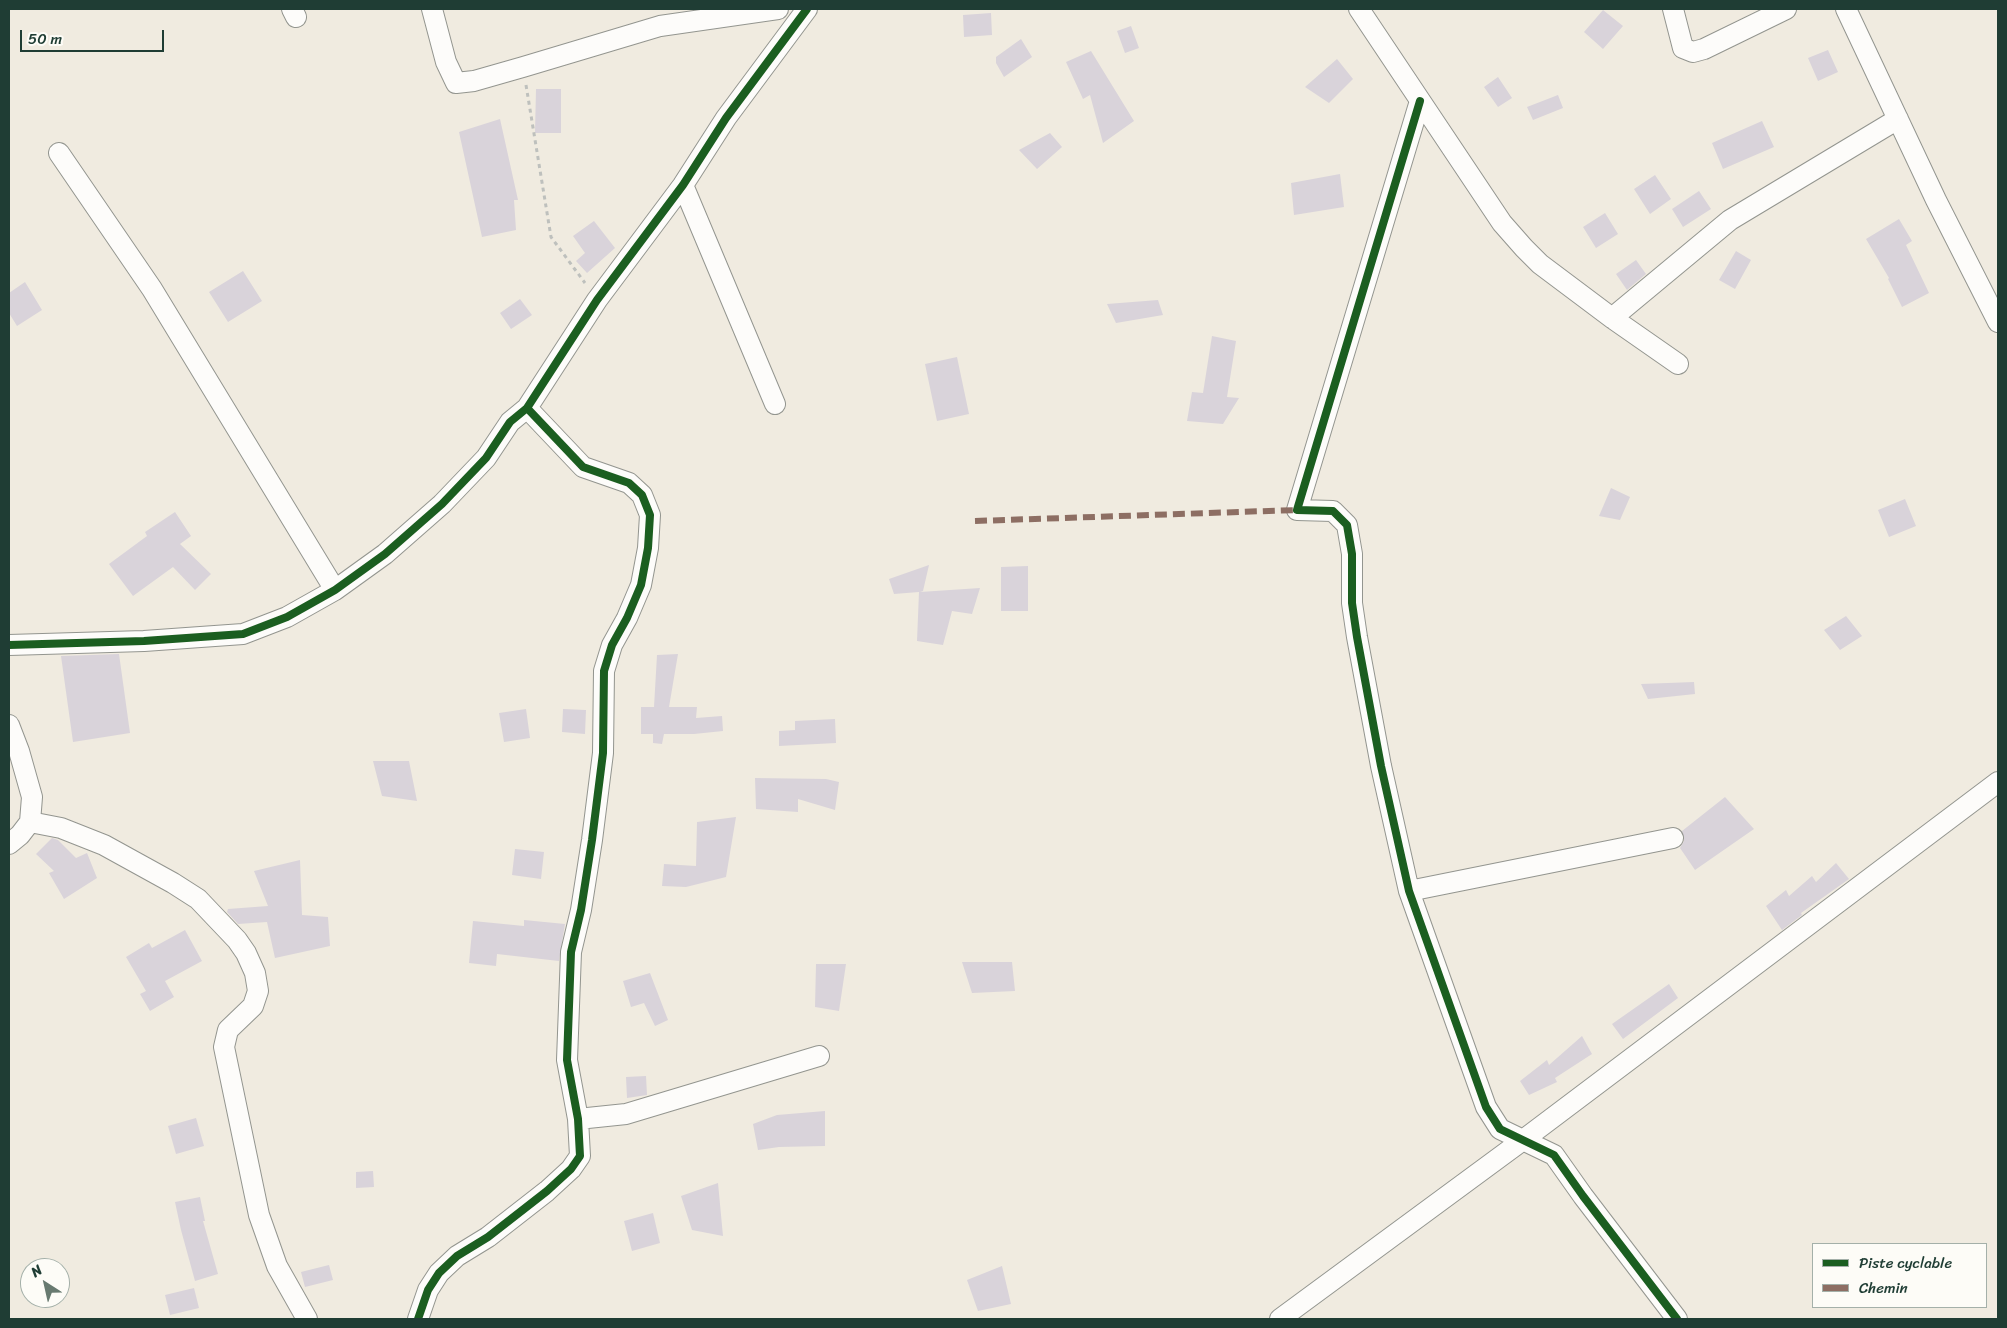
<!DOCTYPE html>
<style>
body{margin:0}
#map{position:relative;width:2007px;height:1328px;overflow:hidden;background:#f0ebe0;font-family:Sriracha,sans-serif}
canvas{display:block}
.frame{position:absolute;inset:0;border:10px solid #1f3d34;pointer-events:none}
.legend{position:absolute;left:1812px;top:1243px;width:175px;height:65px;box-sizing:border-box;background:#fdfcf7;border:1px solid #a4b0a9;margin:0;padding:6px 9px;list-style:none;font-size:15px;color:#1f3d34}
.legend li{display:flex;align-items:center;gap:10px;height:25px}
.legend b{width:25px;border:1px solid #a4b0a9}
.north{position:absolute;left:20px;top:1258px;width:50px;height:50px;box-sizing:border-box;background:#fdfcf7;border:1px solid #a4b0a9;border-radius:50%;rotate:325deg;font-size:14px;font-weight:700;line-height:20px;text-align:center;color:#1f3d34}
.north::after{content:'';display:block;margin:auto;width:18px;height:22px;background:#687a70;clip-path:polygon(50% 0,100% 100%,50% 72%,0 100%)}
.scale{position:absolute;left:20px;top:30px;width:144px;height:22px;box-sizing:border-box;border:2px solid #1f3d34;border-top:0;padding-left:6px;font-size:15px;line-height:18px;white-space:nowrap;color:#1f3d34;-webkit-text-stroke:4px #fdfcf7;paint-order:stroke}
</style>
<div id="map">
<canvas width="2007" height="1328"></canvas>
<div class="frame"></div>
<ul class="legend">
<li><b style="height:6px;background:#1b5e20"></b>Piste cyclable</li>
<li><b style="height:6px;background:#8d6e63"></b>Chemin</li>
</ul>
<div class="north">N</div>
<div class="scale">50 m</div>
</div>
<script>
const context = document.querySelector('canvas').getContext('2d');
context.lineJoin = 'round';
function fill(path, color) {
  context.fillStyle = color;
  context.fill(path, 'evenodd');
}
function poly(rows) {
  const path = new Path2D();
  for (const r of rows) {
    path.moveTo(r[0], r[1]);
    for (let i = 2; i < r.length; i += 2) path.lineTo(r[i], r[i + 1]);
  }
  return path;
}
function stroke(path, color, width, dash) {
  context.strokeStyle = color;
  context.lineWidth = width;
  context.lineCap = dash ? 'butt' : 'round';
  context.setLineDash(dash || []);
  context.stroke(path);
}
const building = poly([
 [1603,10,1623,26,1603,49,1584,32],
 [991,13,992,35,964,37,963,15],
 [1131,26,1139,48,1125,53,1117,31],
 [1021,39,1032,57,1004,77,996,63,996,57],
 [1828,50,1838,72,1818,81,1808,58],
 [1091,51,1134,121,1103,143,1090,95,1083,99,1066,62],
 [1337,59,1353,79,1329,103,1305,87],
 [1498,77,1512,98,1498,107,1484,87],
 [536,89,561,89,561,133,535,133],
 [1558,95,1563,108,1533,120,1527,107],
 [500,119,518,200,514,200,516,230,482,237,459,132],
 [1762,121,1774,147,1723,169,1712,143],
 [1050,133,1062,147,1037,169,1019,150],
 [1340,174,1344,207,1294,215,1291,183],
 [1655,175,1671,199,1650,214,1634,189],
 [1699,191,1711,209,1683,227,1672,209],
 [1605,213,1618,234,1596,248,1583,227],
 [1899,219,1912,241,1906,245,1929,293,1902,307,1888,279,1889,278,1866,239],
 [594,221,615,248,587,273,576,261,585,253,573,236],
 [1736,251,1751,260,1735,289,1719,280],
 [1636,260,1646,274,1627,290,1616,274],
 [243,271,262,301,228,322,209,292],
 [25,282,42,310,17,326,9,313,9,293],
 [520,299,532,315,511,329,500,313],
 [1158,300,1163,315,1116,323,1107,304],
 [1212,336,1236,341,1227,397,1239,398,1223,424,1187,421,1192,392,1203,393],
 [957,357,969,414,937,421,925,364],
 [1611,488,1630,497,1620,520,1599,516],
 [1905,499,1916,526,1889,537,1878,510],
 [175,512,191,536,180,544,211,574,195,590,173,567,133,596,109,564,147,536,145,532],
 [929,565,923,591,920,592,980,588,972,614,952,611,943,645,917,641,919,592,894,594,889,579],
 [1028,566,1028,611,1001,611,1001,567],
 [1846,616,1862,636,1840,650,1824,630],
 [119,654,130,733,73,742,61,656],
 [678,654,669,707,697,707,696,718,722,716,723,731,694,734,664,734,662,744,653,743,653,734,641,734,641,707,654,707,657,655],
 [1694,682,1695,694,1648,699,1641,684],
 [526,709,530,738,504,742,499,713],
 [563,709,586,710,585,734,562,732],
 [835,719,836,743,779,746,779,731,795,730,795,721],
 [373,761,409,761,417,801,382,796],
 [755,778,826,779,839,782,835,810,798,799,798,812,756,809],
 [1725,797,1754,829,1695,870,1680,848,1684,841,1682,831],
 [736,817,726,877,686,887,662,886,664,864,696,866,697,822],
 [52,838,58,840,76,858,87,853,97,878,64,899,49,873,54,871,36,854],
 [515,849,544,852,541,879,512,875],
 [300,860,302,915,328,917,330,946,275,958,267,922,238,924,227,912,228,909,268,906,254,871],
 [1836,863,1849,879,1801,913,1802,915,1782,930,1766,906,1786,890,1789,896,1812,876,1816,882],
 [524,920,565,924,559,961,497,954,496,966,469,963,473,921,524,926],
 [185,930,202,961,165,981,174,997,150,1011,140,994,146,991,126,957,149,943,152,948],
 [962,962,1012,962,1015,991,972,993],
 [816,964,846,964,839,1011,815,1007],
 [650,973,668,1020,655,1026,644,1003,631,1007,623,981],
 [1669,984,1678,998,1623,1039,1612,1024],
 [1582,1036,1592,1054,1555,1078,1557,1082,1529,1095,1520,1081,1547,1060,1549,1065],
 [646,1076,647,1095,627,1098,626,1077],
 [825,1111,825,1146,779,1147,758,1150,753,1124,777,1115],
 [196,1118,204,1146,176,1154,168,1126],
 [373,1171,374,1187,356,1188,356,1172],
 [718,1183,723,1236,692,1230,681,1196],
 [200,1197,205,1221,203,1221,218,1274,195,1281,181,1230,175,1202],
 [653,1213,660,1243,632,1251,624,1221],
 [329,1265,333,1280,305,1287,301,1272],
 [1002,1266,1011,1304,978,1311,967,1280],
 [194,1288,199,1308,170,1315,165,1295]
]);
const path = poly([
 [526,85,551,237,585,283]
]);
const street = poly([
 [292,9,296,17],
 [432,9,446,62,456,83,474,81,523,67,660,26,778,9],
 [1359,9,1502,223,1524,248,1540,264,1612,318,1678,364],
 [1673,9,1683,48,1693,52,1704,49,1786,9],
 [1846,9,1936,200,1998,322],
 [1420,101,1297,510,1333,511,1347,525,1352,554,1352,603,1357,637,1381,766,1409,891,1486,1107,1500,1129,1554,1155,1583,1196,1677,1319],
 [59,153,152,289,335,590],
 [683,185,775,404],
 [1612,318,1730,220,1898,119],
 [9,645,144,641,243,634,287,617,335,590,385,554,442,504,486,458,510,422,527,408,597,300,683,185,726,118,807,9],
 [9,725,19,751,32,797,30,822,20,835,9,844],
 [30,822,61,828,104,845,173,883,198,899,237,940,246,953,255,973,258,991,253,1006,228,1030,224,1047,259,1215,277,1266,307,1319],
 [1409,891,1673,838],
 [578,1119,626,1114,819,1056],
 [418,1319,428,1290,439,1273,457,1256,488,1237,547,1191,571,1169,580,1156,578,1119,567,1060,571,952,581,910,592,840,603,753,604,671,612,645,627,618,641,585,648,548,650,515,642,495,629,483,583,467,527,408],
 [1280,1319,1523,1140,1998,782]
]);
const quiet = poly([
 [975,521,1297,510]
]);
const cycleway = poly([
 [1420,101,1297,510,1333,511,1347,525,1352,554,1352,603,1357,637,1381,766,1409,891,1486,1107,1500,1129,1554,1155,1583,1196,1677,1319],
 [9,645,144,641,243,634,287,617,335,590,385,554,442,504,486,458,510,422,527,408,597,300,683,185,726,118,807,9],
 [418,1319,428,1290,439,1273,457,1256,488,1237,547,1191,571,1169,580,1156,578,1119,567,1060,571,952,581,910,592,840,603,753,604,671,612,645,627,618,641,585,648,548,650,515,642,495,629,483,583,467,527,408]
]);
fill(building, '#d9d3da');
stroke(street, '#93958f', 22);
stroke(path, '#bec0bd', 3, [4, 4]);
stroke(street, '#fdfcfa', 20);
stroke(quiet, '#8d6e63', 6, [12, 6]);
stroke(cycleway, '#1b5e20', 8);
</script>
